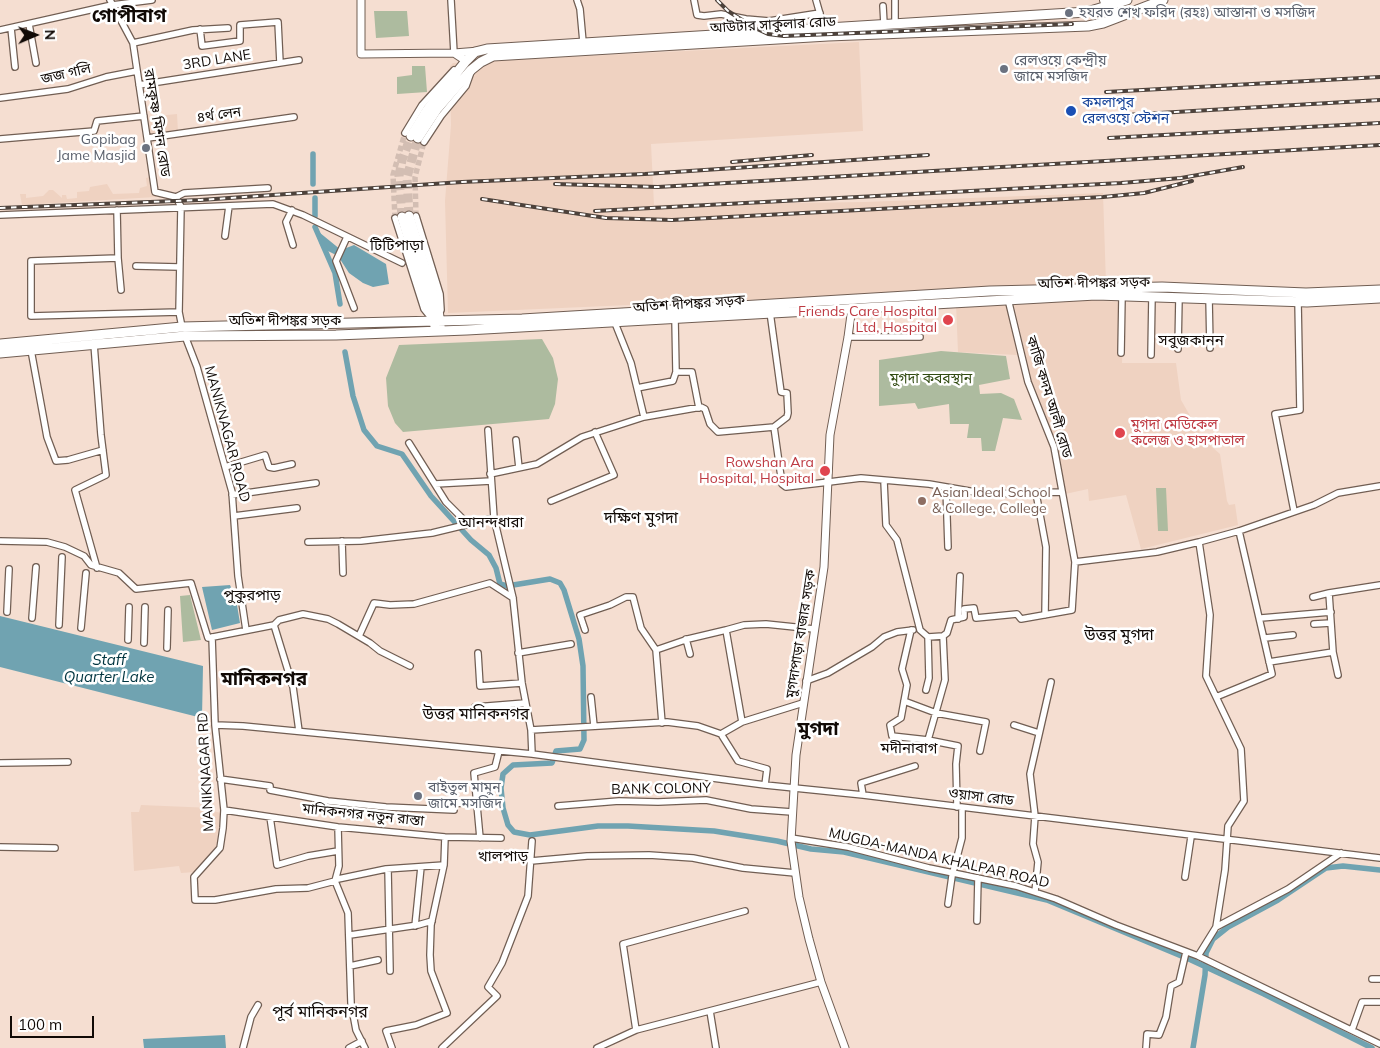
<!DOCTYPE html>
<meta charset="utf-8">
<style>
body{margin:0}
#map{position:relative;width:1380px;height:1048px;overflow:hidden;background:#f5ded1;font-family:Mulish,sans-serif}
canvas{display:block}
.north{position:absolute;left:10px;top:10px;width:50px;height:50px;-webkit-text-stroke:4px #fff;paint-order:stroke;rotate:89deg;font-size:14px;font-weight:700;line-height:20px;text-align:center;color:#110a06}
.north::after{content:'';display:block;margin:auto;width:18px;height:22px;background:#110a06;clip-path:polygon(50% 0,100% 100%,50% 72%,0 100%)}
.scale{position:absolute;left:10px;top:1016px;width:84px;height:22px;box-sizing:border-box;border:2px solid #110a06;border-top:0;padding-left:6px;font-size:15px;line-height:18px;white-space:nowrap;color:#110a06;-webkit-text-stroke:4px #fff;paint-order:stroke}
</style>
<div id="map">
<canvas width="1380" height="1048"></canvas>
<div class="north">N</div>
<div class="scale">100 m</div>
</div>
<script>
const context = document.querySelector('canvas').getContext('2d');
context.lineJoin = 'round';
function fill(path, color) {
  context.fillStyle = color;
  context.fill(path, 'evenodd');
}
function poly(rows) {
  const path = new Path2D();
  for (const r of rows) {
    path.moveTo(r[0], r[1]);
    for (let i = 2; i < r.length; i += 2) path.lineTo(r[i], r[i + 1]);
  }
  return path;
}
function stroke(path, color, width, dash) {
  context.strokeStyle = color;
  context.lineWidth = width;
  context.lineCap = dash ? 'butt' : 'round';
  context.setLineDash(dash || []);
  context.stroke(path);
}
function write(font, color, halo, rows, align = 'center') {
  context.font = font + ' Mulish,"Noto Sans Bengali",sans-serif';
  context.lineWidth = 5;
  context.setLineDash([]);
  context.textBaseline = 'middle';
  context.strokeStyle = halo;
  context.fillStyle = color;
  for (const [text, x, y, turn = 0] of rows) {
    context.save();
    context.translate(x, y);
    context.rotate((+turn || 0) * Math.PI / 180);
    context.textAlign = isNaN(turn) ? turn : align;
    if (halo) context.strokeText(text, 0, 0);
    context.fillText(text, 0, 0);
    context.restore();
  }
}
const built = poly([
 [859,42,863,131,651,144,654,205,865,202,1103,193,1106,284,448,313,445,201,451,125,450,66,453,63],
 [177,114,178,132,150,137,146,117],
 [150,177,152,193,155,192,156,197,22,205,20,194,26,194,26,198,43,196,49,190,53,190,62,198,62,195,66,195,67,199,77,198,77,192,89,191,90,187,107,184,113,194,139,193,140,188,147,186,146,178],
 [1081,300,1124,302,1122,363,1176,363,1181,400,1204,440,1220,454,1227,501,1229,505,1235,504,1238,525,1141,549,1126,495,1089,501,1088,489,1065,494,1057,444,1031,379,1014,305],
 [1006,301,1017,355,958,352,956,304],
 [141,805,212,808,213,811,221,813,216,846,195,872,181,873,179,866,134,871,131,812,139,812]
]);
const green = poly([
 [374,11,407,11,409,36,376,38],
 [412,66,425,66,427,92,397,94,397,77,412,75],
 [542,339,553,358,558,379,555,404,549,419,403,432,395,423,388,406,386,378,399,345],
 [941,351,1006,356,1010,379,979,385,980,394,1001,393,1014,399,1022,420,1003,418,995,451,982,451,981,438,967,438,969,424,950,424,949,404,918,409,915,403,879,406,879,360],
 [1156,488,1166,488,1168,531,1158,531],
 [190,595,201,640,183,642,180,596]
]);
const water = poly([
 [314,228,341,250,354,245,386,264,389,284,373,287,363,283,349,273,338,256,326,250,320,244],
 [230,585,236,599,240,623,212,630,202,587],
 [0,616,203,666,202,718,0,667],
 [225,1035,226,1048,144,1048,143,1039]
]);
const canal = poly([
 [313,154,313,184],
 [315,198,315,216],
 [315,227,335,273,340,304],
 [345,352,353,396,364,430,377,446,402,454,431,496,471,540,489,555,496,568,500,584,507,586,550,579,560,583,564,590,579,639,583,666,584,740,580,749,556,751,552,763,513,765,503,774,501,788,503,808,508,825,514,832,530,835,598,826,628,826,714,831,777,841,811,849,844,852,1047,900,1191,960,1264,994,1372,1048],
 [1193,1048,1205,975,1206,953,1213,939,1228,927,1278,900,1326,868,1343,866,1380,870]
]);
const minorTunnel = poly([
 [416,216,415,177,424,142],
 [395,218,393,175,405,133]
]);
const primaryTunnel = poly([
 [409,216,407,177,418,138],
 [402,217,399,176,402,160,411,136]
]);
const minor = poly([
 [110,0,133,43,155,192,176,197,181,207,179,312,182,327],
 [451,0,454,53],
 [577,0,580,9,583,42],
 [694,0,697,15,704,16,721,14,746,19,769,21,820,13],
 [816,0,824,28],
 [895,0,895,24],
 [883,6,884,24],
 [29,24,36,63],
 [11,28,15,67],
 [200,29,202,46,240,41,240,25,278,22,280,63],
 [0,30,112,5,152,0],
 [133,43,193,30,228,28],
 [139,85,299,60],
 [0,98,68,89,106,77,137,71],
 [405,133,422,105,454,70],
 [148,138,294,117],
 [0,139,94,131,97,121,144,116],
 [424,142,441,116,466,86,471,72],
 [176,197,184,193,268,188],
 [117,210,118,258,31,261,31,316,179,312],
 [292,210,286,222,293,245],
 [0,215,273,204,303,215,402,263],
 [416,216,440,294,441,310],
 [395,218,424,309,432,319],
 [225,236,229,206],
 [347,237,336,261,354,308],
 [118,258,121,290],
 [136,266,179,267],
 [1209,298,1210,348],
 [770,312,781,392,787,393,788,413,787,417,774,427],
 [675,319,676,372],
 [615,323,631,363,644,417],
 [185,336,197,367,232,492,238,576,246,630],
 [848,337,920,337],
 [94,344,101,435,106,475,75,490,97,568],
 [1178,349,1179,297],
 [31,350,47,437,56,461,68,460,103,450],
 [1121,353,1122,296],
 [1151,355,1152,296],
 [637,388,673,381,676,372,692,372,699,408],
 [774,427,782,484,786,487,829,482],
 [488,430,494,518,513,598,522,683,531,730,532,754],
 [516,440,519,468],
 [409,443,446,502,467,523],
 [225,467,265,455,269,467,274,468,292,464],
 [490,474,537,464,582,437,644,417,701,407,705,409,710,424,718,432,774,427],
 [884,481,886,525,897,540,920,630,928,637,943,636],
 [829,482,861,478,929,484,987,494,1062,492],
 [435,484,491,481],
 [946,487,948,547],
 [1036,493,1046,547,1045,615],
 [232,495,316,483],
 [551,501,614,475,595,432],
 [1294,511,1275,414,1300,410,1298,301],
 [234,516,297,508],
 [0,541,47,542,65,547,84,556,91,565,119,573,136,589,191,583,208,638,274,625,279,620,303,614,328,619,338,624,370,643,380,651,410,666],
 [342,541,343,573],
 [308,542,361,541,432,533,494,518],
 [1075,562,1157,552,1199,542,1239,531,1314,505,1338,493,1380,486],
 [1329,593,1380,585],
 [1313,597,1329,593,1333,652,1338,675],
 [7,612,9,569],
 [32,618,36,567],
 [1261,618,1331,612],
 [958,619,960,576],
 [1314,624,1331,623],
 [59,625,62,557],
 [274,625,293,687,299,731],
 [81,628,86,573],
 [585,630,580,615,610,605,626,597,633,597,641,628,656,650,662,723],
 [726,630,744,625,766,624,814,629],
 [911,630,902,669,907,685,901,718,890,725,892,736,928,740,958,746,956,764,957,807],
 [359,636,374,603,390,605,414,604,490,583,513,598],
 [212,637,215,725,224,810,223,828,220,848,194,877,195,900,215,900,276,889,308,888,335,881],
 [1265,638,1293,635],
 [686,639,690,654],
 [128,640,129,607],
 [144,643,145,607],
 [167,648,168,610],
 [656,650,688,639,726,630,742,722],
 [478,653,480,686,522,683],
 [518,653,571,644],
 [1269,662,1333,652],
 [806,681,828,673,872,647,884,637,897,632,913,630],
 [926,690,929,678,928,637],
 [591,697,594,726],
 [1216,697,1272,674,1239,531],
 [904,701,936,713,986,722,980,751],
 [475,707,525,703],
 [215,725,243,726,532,754,765,785,863,795,1380,858],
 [1014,725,1039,733],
 [531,730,667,722,698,726,721,734,738,761,767,769,765,785],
 [721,734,742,722,803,703],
 [928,740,945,680,943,636,947,633,951,620,964,617,964,609,974,608,976,618,1017,614,1021,619,1072,610,1075,562,1054,447,1028,382,1008,299],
 [0,763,68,762],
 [220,779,270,786,270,790,328,801,386,807,454,810,454,804,477,801],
 [863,795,861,783,915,766],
 [558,806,619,801,658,802,706,800,751,809,792,812],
 [224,810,338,827,445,837,501,838],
 [270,817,277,865,308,856,338,851],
 [338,827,339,866,335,881,348,913,351,1003,356,1030,365,1048],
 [480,838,474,773,495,767,499,751],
 [791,838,848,847,929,868,1016,886,1056,899,1116,925,1198,956,1380,1044],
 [0,847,55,848],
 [531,861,587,856,649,855,693,858,743,868,795,873],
 [388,869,390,971],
 [1185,877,1191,837],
 [338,879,386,869,444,865],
 [1035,892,1038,862,1033,844,1035,816,1030,774,1051,682],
 [948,904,952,876,962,838,962,808],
 [977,921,978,878],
 [415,926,421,867],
 [1216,927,1288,889,1341,853],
 [350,935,418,925,432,921],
 [1198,956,1216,927,1225,870,1228,826,1244,801,1241,749,1206,676,1210,615,1199,542],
 [350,966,378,960],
 [1372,979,1380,979],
 [710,1011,716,1048],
 [636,1030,623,944,745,911],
 [1352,1030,1362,1002,1380,1002],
 [243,1048,251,1017,258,1005],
 [349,1048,362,1041],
 [392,1048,386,1031,416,1025,447,1013,431,971,430,955,431,925,444,865,445,837],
 [442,1048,497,996,488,987,502,963,528,896,532,841],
 [597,1048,636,1030,821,982],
 [1146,1048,1147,1034,1159,1035,1166,1017,1171,986,1179,982,1186,952]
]);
const tertiary = poly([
 [361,0,361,54,454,53,466,61],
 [454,53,479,51],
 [845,1048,821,982,809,939,799,897,791,841,796,755,824,567,830,435,848,337,852,307]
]);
const secondary = poly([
 [1104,0,1111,19],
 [1111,0,1116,17]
]);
const primary = poly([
 [411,136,427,110,466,61,475,52,487,49,1087,12,1127,0],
 [418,138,437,109,471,70,481,62,493,56,828,36,1088,26,1103,23,1163,0],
 [409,216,438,309,440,326],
 [402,217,435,326],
 [0,344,182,327,522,319,990,291,1162,287,1306,293,1380,290],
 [0,353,185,336,336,335,467,330,1096,295,1307,302,1380,298]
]);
const rail = poly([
 [717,0,728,11,753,27,768,34,784,36,1072,24],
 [1106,92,1380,77],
 [1108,116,1380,100],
 [1109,138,1380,123],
 [732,162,812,155],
 [555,184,658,187,1380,145],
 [482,199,606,218,672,220,1103,197,1144,193,1192,181],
 [0,208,200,200,462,182,645,174,928,155],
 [595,211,1121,183,1181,178,1243,167]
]);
const markers = [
 [1069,13,5,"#6b7280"],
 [1004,69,5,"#6b7280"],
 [1071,111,6,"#1a4fb4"],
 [146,148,5,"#6b7280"],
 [948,320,6,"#e0444e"],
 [1120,433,6,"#e0444e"],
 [825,471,6,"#e0444e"],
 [922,501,5,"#8d6e63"],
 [418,796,5,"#6b7280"]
];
const worshipNames = [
 ["হযরত শেখ ফরিদ (রহঃ) আস্তানা ও মসজিদ",1079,13],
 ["রেলওয়ে কেন্দ্রীয়",1014,61],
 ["জামে মসজিদ",1014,77],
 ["Gopibag",136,140,"right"],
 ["Jame Masjid",136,156,"right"],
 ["বাইতুল মামুন",428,788],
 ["জামে মসজিদ",428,804]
];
const streetNames = [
 ["আউটার সার্কুলার রোড",773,25,-3],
 ["3RD LANE",217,60,-9],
 ["জজ গলি",66,74,-13],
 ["৪র্থ লেন",219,115,-8],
 ["রামকৃষ্ণ মিশন রোড",157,123,81],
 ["অতিশ দীপঙ্কর সড়ক",1094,283,-1],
 ["অতিশ দীপঙ্কর সড়ক",689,304,-4],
 ["অতিশ দীপঙ্কর সড়ক",285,321],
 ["কাজি কদম আলী রোড",1049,397,73],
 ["MANIKNAGAR ROAD",227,434,75],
 ["মুগদাপাড়া বাজার সড়ক",801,634,-81],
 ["MANIKNAGAR RD",206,772,-93],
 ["BANK COLONY",661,789,-1],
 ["ওয়াসা রোড",981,797,7],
 ["মানিকনগর নতুন রাস্তা",363,815,6],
 ["MUGDA-MANDA KHALPAR ROAD",939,858,13]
];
const transitNames = [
 ["কমলাপুর",1082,103],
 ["রেলওয়ে স্টেশন",1082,119]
];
const healthNames = [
 ["Friends Care Hospital",937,312],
 ["Ltd, Hospital",937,328],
 ["মুগদা মেডিকেল",1131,425,"left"],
 ["কলেজ ও হাসপাতাল",1131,441,"left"],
 ["Rowshan Ara",814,463],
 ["Hospital, Hospital",814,479]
];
const parkNames = [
 ["মুগদা কবরস্থান",931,379]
];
const educationNames = [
 ["Asian Ideal School",932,493],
 ["& College, College",932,509]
];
const neighbourhoodNames = [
 ["টিটিপাড়া",397,245],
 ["সবুজকানন",1191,340],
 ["আনন্দধারা",491,522],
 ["পুকুরপাড়",252,595],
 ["মদীনাবাগ",909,748],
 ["খালপাড়",503,856]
];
const waterNames = [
 ["Staff",109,660],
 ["Quarter Lake",109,677]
];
const quarterNames = [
 ["দক্ষিণ মুগদা",641,518],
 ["উত্তর মুগদা",1119,635],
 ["উত্তর মানিকনগর",476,714],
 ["পূর্ব মানিকনগর",320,1012]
];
const districtNames = [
 ["গোপীবাগ",129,16],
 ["মানিকনগর",264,679],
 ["মুগদা",818,729]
];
fill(built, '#efd2c1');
fill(green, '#adbb9f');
fill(water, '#70a3b1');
stroke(canal, '#70a3b1', 5.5);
stroke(minorTunnel, '#d3beb3', 5.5, [5.5, 3]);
stroke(primaryTunnel, '#d3beb3', 9, [9, 4.5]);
stroke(minor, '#715e53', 8);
stroke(tertiary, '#715e53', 9);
stroke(secondary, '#715e53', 10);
stroke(primary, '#715e53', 11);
stroke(minor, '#fff', 5.5);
stroke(tertiary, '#fff', 7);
stroke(secondary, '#fff', 8);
stroke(primary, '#fff', 9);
stroke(rail, '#4d423b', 4);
stroke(rail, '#fff', 2, [5.5]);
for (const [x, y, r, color] of markers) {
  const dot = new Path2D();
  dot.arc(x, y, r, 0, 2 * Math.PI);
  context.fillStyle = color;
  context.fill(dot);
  stroke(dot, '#fff', 2);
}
write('14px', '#5b616d', '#fff', worshipNames, 'left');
write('14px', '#110a06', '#fff', streetNames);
write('14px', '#164399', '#fff', transitNames, 'left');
write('14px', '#be3a42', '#fff', healthNames, 'right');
write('14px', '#324b12', '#fff', parkNames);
write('14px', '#785e54', '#fff', educationNames, 'left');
write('15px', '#110a06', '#fff', neighbourhoodNames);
write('italic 15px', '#01343f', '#fff', waterNames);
write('16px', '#110a06', '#fff', quarterNames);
write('bold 19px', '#110a06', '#fff', districtNames);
</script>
